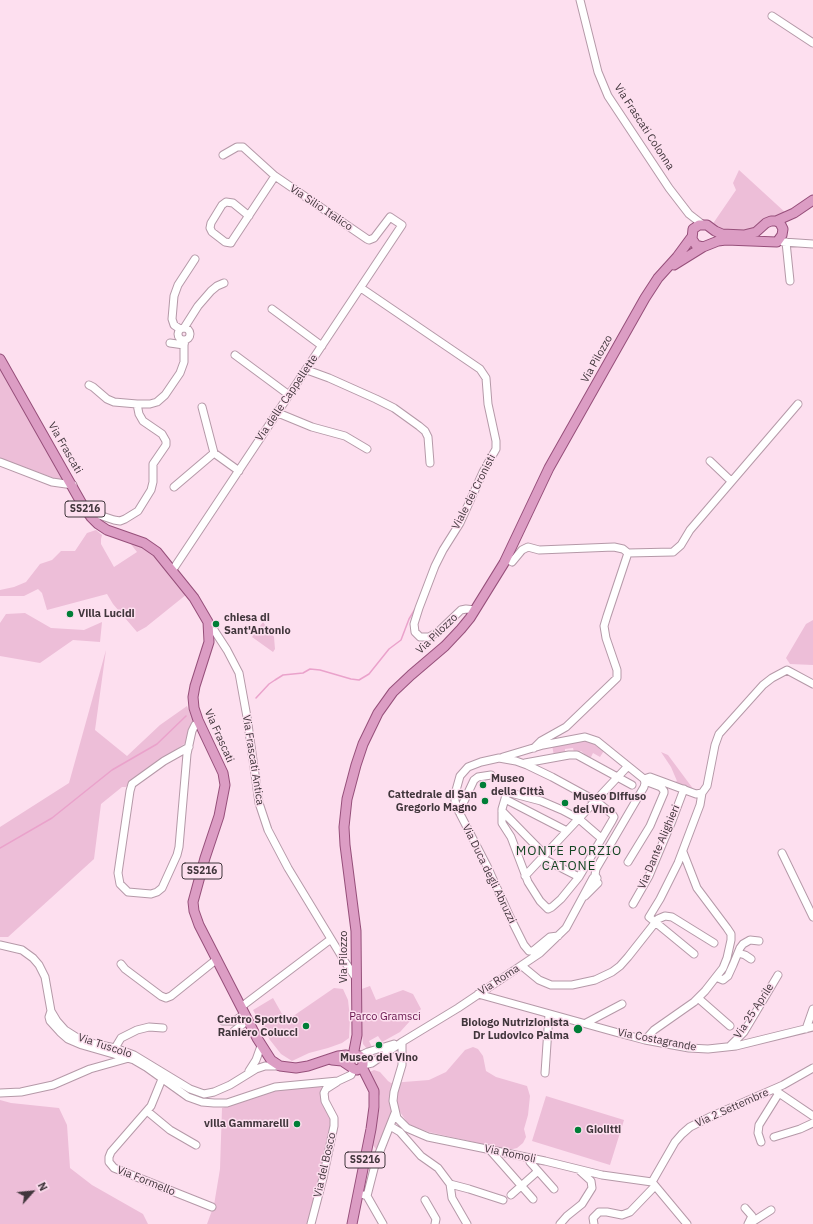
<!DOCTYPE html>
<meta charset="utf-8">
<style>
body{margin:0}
#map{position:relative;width:813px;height:1224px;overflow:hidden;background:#fddfef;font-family:"IBM Plex Sans",sans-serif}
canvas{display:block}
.north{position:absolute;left:12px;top:1172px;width:40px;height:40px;-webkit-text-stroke:3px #fddfef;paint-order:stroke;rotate:63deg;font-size:11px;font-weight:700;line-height:16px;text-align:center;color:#41363c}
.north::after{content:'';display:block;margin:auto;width:14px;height:18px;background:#41363c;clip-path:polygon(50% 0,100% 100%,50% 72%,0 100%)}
</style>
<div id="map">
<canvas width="813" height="1224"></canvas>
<div class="north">N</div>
</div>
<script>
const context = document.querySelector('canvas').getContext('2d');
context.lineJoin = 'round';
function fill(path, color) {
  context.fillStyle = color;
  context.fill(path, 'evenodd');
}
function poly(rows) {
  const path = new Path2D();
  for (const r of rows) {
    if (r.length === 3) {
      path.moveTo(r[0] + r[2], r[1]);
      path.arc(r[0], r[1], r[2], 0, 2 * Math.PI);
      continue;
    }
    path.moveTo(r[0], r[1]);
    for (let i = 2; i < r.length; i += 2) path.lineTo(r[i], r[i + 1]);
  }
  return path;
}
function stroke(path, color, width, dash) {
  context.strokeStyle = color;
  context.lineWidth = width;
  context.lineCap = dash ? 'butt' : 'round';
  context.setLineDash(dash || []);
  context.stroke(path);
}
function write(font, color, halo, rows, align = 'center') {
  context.font = font + ' "IBM Plex Sans",sans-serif';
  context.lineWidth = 3;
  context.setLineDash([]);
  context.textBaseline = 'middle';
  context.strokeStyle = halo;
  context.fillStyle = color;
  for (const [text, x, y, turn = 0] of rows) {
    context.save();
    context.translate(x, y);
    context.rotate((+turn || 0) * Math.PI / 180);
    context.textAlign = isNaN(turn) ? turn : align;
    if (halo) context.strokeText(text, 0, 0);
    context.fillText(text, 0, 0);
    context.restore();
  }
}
const green = poly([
 [739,170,787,214,779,217,768,217,764,219,760,225,748,231,718,230,712,225,736,190,733,183],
 [0,365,65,479,59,480,0,458],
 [96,530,102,535,101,539,101,544,114,567,137,552,130,543,148,550,157,558,187,594,146,627,137,632,113,604,107,594,47,610,42,593,38,589,24,596,0,596,0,590,14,587,26,582,40,564,52,560,61,551,75,551,87,533],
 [25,613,51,628,84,630,102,622,100,642,73,640,40,663,0,656,0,623,6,614],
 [813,620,813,665,790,664,786,658,806,624],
 [263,622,274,637,275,649,273,652,252,637],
 [106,650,95,730,127,756,160,725,187,706,193,719,187,742,130,781,126,787,122,787,101,804,94,859,8,937,0,937,0,827,69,783],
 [585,738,605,749,600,757,593,753,590,759,581,751,574,752,573,748,565,749,565,754,554,756,552,745],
 [661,752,668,755,694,790,676,784,675,782,677,781,671,767],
 [370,986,376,1000,403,990,413,994,421,1009,400,1032,382,1042,378,1036,369,1041,372,1047,368,1050,363,1044,360,1019,359,990],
 [334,988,343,989,348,1000,350,1018,349,1038,342,1043,328,1048,309,1053,292,1061,281,1054,270,1040,253,1010,273,998,286,1021],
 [473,1047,478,1049,483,1056,486,1071,496,1077,527,1086,530,1096,528,1115,524,1129,526,1137,523,1143,517,1148,509,1150,429,1132,409,1125,400,1112,395,1113,379,1153,372,1144,380,1106,380,1096,369,1074,370,1072,374,1070,380,1072,388,1081,391,1083,429,1080,446,1072,465,1050],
 [320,1085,332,1120,321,1178,307,1224,207,1224,214,1205,220,1169,222,1108,272,1092,283,1089],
 [546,1096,624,1120,610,1165,532,1141],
 [0,1100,11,1103,59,1108,67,1125,70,1168,92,1185,143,1214,148,1224,0,1224]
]);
const stream = poly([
 [256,698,269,684,275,680,283,675,303,673,310,669,320,670,351,679,359,680,369,674,389,649,401,640,409,619,415,609],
 [0,848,52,818,112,770,157,744,186,716]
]);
const minor = poly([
 [580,0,598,72,608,96,669,188,689,214,702,224],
 [772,16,813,43],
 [223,155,237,147,243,147,275,176],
 [783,242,813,244],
 [786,242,790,281],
 [361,288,480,369,486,378,488,404,496,441,496,449,483,472,460,523,443,550,435,566,419,608,414,624,415,632,420,637,429,637,439,631,461,610,466,609,475,610],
 [272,309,322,346],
 [184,334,6],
 [184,328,198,306,211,291,217,286,224,283],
 [180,329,174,325,172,319,174,296,178,285,195,259],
 [170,343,184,345],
 [235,355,289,395],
 [307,370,329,378,376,399,394,408,419,426,425,431,428,437,430,463],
 [89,385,93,387,107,399,114,402,137,404,150,404,157,402,165,395,180,373,184,362,184,345,185,340],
 [202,407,214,453,239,471],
 [278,413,312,427,345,436,367,449],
 [710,461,731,481],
 [0,462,52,482,73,485],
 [174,487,214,453],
 [91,517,99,515,114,520,120,521,125,519,138,511,151,490,153,482,153,464,166,445,166,441,162,434,143,421,139,414,137,404],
 [628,553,673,552,681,545,690,530,798,404],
 [507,559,512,562,522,550,528,547,539,550,614,547,623,549,628,553,607,616,604,626,606,638,617,670,617,678,566,727,541,741,534,748],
 [172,571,402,225,390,217,374,238,369,240,367,239,275,176,232,241,231,243,225,242,212,232,210,228,211,223,222,205,226,202,233,203,249,216],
 [208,622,214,630,227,650,239,673,247,717,259,803,268,830,288,868,345,962,356,978],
 [189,747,164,761,132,784,130,791,118,873,120,884,128,892,151,894,157,892,162,888,177,855,179,847,187,754,192,731,195,725,199,723],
 [503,757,543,745,585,737,597,741,644,779],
 [525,763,569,755,577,755,632,785],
 [644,779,650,777,696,794,702,793],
 [702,793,707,786,715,745,719,734,763,685,772,678,787,670,813,684],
 [505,799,567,831],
 [502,811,545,855],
 [459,812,474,780,478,777,491,775],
 [782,853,813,917],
 [542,858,579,877],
 [628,862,650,826,664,793,664,791,661,787,645,781],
 [525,876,628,766],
 [597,878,595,875,596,869,644,787,645,783,644,779],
 [585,896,598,883],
 [633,904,649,876,672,821,684,789],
 [558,936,550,937,533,951,529,951,524,945,510,917,487,866,457,808,455,801,455,794,460,776,468,767,481,762,499,758,516,761,527,765,552,777,596,801,612,814,614,817,612,821,579,877,561,899,552,907,548,909,540,901,528,882,511,837,502,823,502,809,507,792,541,801,562,810,579,819,601,838],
 [0,945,22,950,33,958,39,965,45,977,51,1011,57,1021,65,1030,76,1037,86,1042,115,1048,134,1055,190,1089,204,1094,214,1092,230,1085,256,1069,265,1066,279,1066],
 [738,953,745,955,751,959],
 [694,954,649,917,660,899,678,863,700,805,702,793],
 [121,964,125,969,161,996,166,998,171,996,217,959],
 [522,966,539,980,551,985,572,985,595,980,612,972,620,966,628,957,658,919,665,916,672,917,714,943],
 [716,977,723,980,728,976,733,965,740,948,743,944,750,940,759,941],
 [478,994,615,1032,645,1040,689,1048,708,1049,736,1046,813,1027],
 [698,998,730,1026],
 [241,1007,331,939],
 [51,1011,49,1017,50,1021,60,1032,68,1039,82,1045,134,1060,146,1067,188,1097,202,1102,214,1103,227,1103,275,1087,338,1081,351,1075,354,1069],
 [223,1021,234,1021,245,1014],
 [586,1023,622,1004],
 [806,1029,813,1009],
 [234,1031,248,1020],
 [645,1040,654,1030,694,1002,705,991,723,968,727,958,731,940,731,934,727,928,697,888,683,852],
 [402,1042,402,1065,394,1092,393,1101,397,1118,407,1128,428,1137,545,1161,602,1175,652,1182,687,1224],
 [730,1046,744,1032,778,975],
 [115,1048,121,1038,137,1030,149,1027,163,1028],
 [360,1056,368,1052,394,1044],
 [363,1065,372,1063,402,1042,458,1008,540,953,566,928,593,878],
 [249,1071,256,1060,261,1046],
 [545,1073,549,1014],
 [162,1079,151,1106,111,1152,109,1157,109,1162,114,1168,212,1207],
 [776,1091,813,1116],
 [0,1093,21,1092,53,1085,90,1069,129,1058],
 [147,1111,170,1130,196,1145],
 [390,1126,400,1132,421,1156,438,1168,450,1184,452,1198,467,1224],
 [774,1137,800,1129,813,1123],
 [761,1142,758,1133,759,1125,779,1093],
 [489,1149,533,1199],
 [538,1171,554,1189],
 [652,1182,675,1142,682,1134,690,1127,712,1116,783,1085,813,1068],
 [450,1184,469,1189,503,1200],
 [364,1195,367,1196,383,1224],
 [511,1195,538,1171,530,1162],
 [367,1196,376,1161,395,1113],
 [425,1200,436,1219,435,1224],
 [745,1208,752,1216,748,1224],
 [311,1224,323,1178,334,1126,334,1118,325,1101,324,1093,326,1089,337,1082],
 [560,1224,567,1216,582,1204,592,1188,591,1181,580,1171],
 [594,1224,593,1218,599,1212,607,1212,622,1215,630,1212,655,1186],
 [749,1224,771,1210]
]);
const major = poly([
 [771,221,776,221,780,223,783,229,782,235,777,242,726,240,718,241,703,247,696,245,692,239,693,229,699,225,707,225,715,231,722,234,744,235,756,232,766,223,771,221],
 [776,221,794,213,813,200],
 [674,265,703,247],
 [0,359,82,504,91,517,98,524,107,530,144,543,157,552,194,598,208,622,209,642,195,686,193,697,194,708,198,720,223,773,225,785,219,816,205,858,193,902,194,911,199,925,257,1038,271,1060,280,1066,296,1068,308,1066,338,1056,346,1055,352,1057],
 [353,1056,357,1035,356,931,345,845,344,827,347,799,356,765,363,744,378,713,393,692,411,675,445,646,461,629,470,618,504,563,549,468,645,298,658,278,677,257,691,238],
 [332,1060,342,1061,354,1069,357,1070,361,1068,363,1065,363,1061,360,1056,356,1055,352,1057,349,1063,352,1068],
 [352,1224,371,1129,374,1107,374,1091,362,1067]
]);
const markers = [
 [70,614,4,"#007e37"],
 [216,624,4,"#007e37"],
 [483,785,4,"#007e37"],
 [485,801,4,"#007e37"],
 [565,803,4,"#007e37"],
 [306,1026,4,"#007e37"],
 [578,1029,5,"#007e37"],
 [379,1045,4,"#007e37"],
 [297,1124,4,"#007e37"],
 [578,1130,4,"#007e37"]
];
const shields = [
 [85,509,40],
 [202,871,40],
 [365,1160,40]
];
const shieldNames = [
 ["SS216",85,509],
 ["SS216",202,871],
 ["SS216",365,1160]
];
const streetNames = [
 ["Via Frascati Colonna",644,127,57],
 ["Via Silio Italico",321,208,34],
 ["Via Pilozzo",597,359,-61],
 ["Via delle Cappellette",287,398,-56],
 ["Via Frascati",65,448,60],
 ["Viale dei Cronisti",474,492,-63],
 ["Via Pilozzo",437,634,-44],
 ["Via Frascati",219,736,66],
 ["Via Frascati Antica",253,760,81],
 ["Via Dante Alighieri",659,847,-67],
 ["Via Duca degli Abruzzi",489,874,64],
 ["Via Pilozzo",344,957,-90],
 ["Via Roma",499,980,-33],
 ["Via 25 Aprile",754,1011,-57],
 ["Via Costagrande",657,1040,11],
 ["Via Tuscolo",105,1046,18],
 ["Via 2 Settembre",732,1108,-24],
 ["Via Romoli",510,1154,12],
 ["Via del Bosco",325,1165,-77],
 ["Via Formello",146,1181,22]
];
const poiNames = [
 ["Villa Lucidi",78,614],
 ["chiesa di",224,618],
 ["Sant'Antonio",224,631],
 ["Museo",491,779],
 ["della Città",491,792],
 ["Cattedrale di San",477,795,"right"],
 ["Gregorio Magno",477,808,"right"],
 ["Museo Diffuso",573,797],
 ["del Vino",573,810],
 ["Centro Sportivo",298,1020,"right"],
 ["Raniero Colucci",298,1033,"right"],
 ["Biologo Nutrizionista",569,1023,"right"],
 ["Dr Ludovico Palma",569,1036,"right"],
 ["Museo del Vino",379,1058,"center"],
 ["villa Gammarelli",289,1124,"right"],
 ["Giolitti",586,1130]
];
const parkNames = [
 ["Parco Gramsci",385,1017]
];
const quarterNames = [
 ["MONTE PORZIO",569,851],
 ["CATONE",569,866]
];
fill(green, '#edbed8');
stroke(stream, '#eaa2cb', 1.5);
stroke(minor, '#b599a8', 9);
stroke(major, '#964f7a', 11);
stroke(minor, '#fff', 7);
stroke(major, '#dc9dc4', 9);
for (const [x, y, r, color] of markers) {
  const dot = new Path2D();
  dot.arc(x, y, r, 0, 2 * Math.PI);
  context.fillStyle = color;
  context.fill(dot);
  stroke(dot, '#fddfef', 1.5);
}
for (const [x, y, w] of shields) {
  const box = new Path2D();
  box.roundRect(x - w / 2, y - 8, w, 16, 3);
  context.fillStyle = '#fddfef';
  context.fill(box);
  stroke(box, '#41363c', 1);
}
write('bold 10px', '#41363c', null, shieldNames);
write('11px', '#41363c', '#fddfef', streetNames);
write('bold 11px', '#41363c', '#fddfef', poiNames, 'left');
write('11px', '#631049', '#fddfef', parkNames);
context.letterSpacing = '1px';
write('13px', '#144623', '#fddfef', quarterNames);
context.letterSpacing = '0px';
</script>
